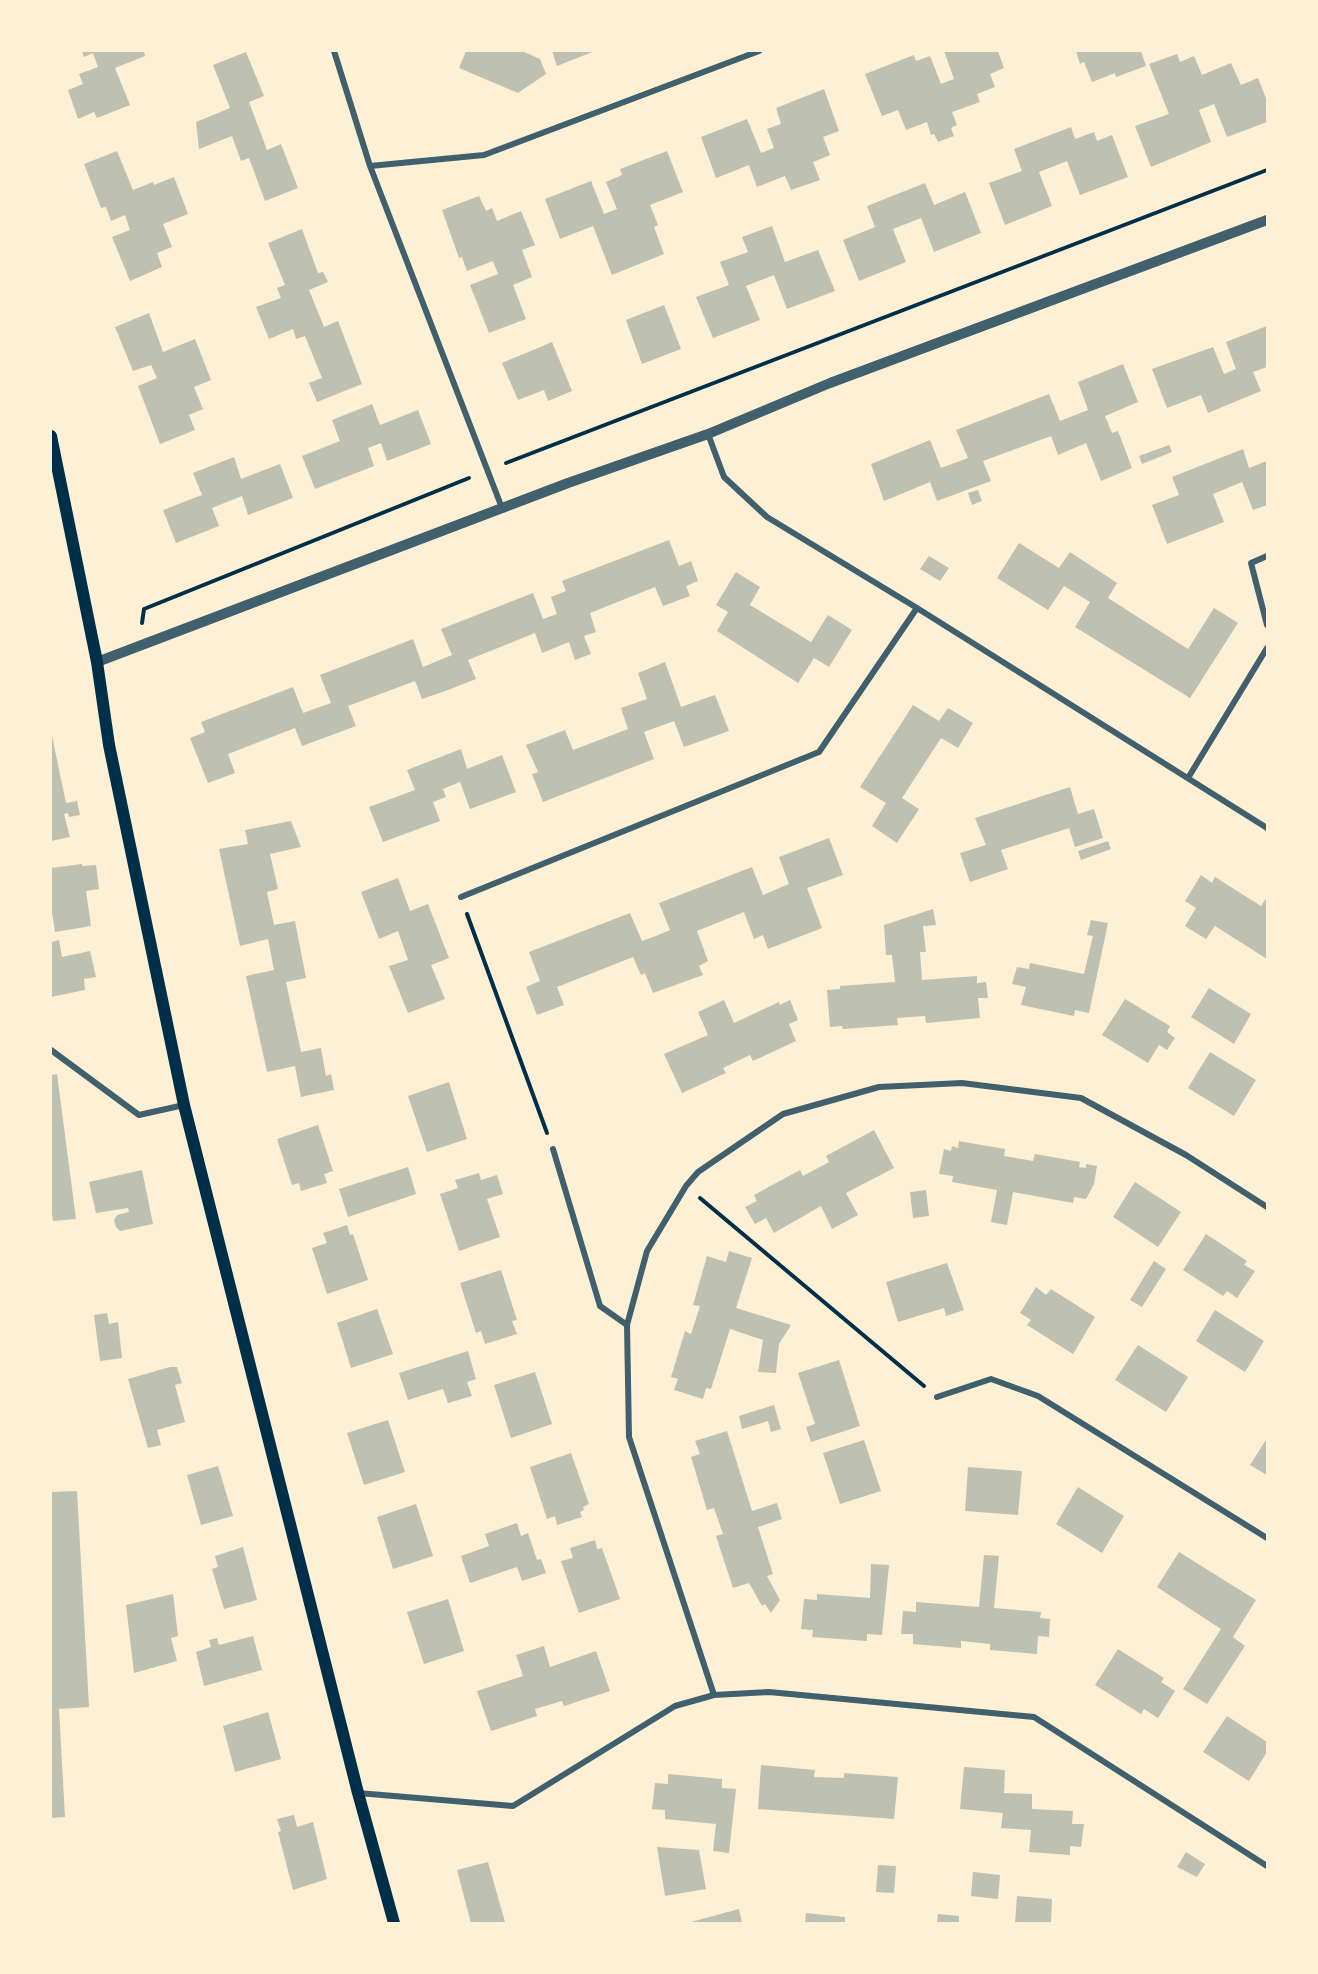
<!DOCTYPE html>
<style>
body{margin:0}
#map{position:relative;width:1318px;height:1974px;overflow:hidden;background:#fdf0d5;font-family:Rubik,sans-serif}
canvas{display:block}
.frame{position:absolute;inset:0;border:52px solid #fdf0d5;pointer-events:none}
</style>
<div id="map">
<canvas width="1318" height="1974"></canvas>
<div class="frame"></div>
</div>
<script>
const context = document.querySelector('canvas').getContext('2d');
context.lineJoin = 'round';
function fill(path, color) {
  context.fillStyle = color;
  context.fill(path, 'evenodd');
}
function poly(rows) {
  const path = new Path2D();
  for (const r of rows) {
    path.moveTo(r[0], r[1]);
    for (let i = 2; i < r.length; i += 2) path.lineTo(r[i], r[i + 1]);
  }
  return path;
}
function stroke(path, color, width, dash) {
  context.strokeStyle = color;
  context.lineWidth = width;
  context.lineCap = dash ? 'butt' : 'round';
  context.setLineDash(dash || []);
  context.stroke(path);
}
const building = poly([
 [82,51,144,51,145,56,115,68,130,105,97,118,94,112,78,119,68,90,83,84,79,74,98,67,93,53,84,57],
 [466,51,522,51,540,59,546,74,518,93,459,68],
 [552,51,595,51,557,66],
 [944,51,998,51,1004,68,990,74,995,87,977,94,980,102,952,112,957,125,951,128,954,136,938,142,934,134,931,135,927,122,906,130,898,110,882,116,865,74,914,55,916,61,930,56,941,84,954,79],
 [1076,51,1141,51,1146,66,1116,77,1115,73,1092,82,1084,62,1080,64],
 [246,52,264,96,249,102,267,150,281,144,298,188,265,201,249,158,241,161,232,136,199,149,196,122,230,108,213,65],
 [1177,54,1180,62,1194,56,1202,75,1231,63,1241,85,1258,78,1267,101,1267,122,1227,137,1214,104,1199,110,1211,142,1151,167,1135,126,1169,114,1149,64],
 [824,89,839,131,823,137,830,155,813,162,820,180,791,190,785,176,757,187,749,165,716,178,701,137,747,119,761,153,774,148,767,129,781,124,776,108],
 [1071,127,1075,139,1094,132,1097,141,1112,135,1128,177,1080,195,1067,161,1052,167,1039,172,1052,206,1005,225,989,183,1022,171,1014,149],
 [117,151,133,190,153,182,154,185,174,177,188,214,163,224,172,247,157,253,162,267,130,281,112,237,130,230,125,215,111,221,106,207,101,208,84,164],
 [667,151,683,192,650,205,658,225,654,227,664,254,612,275,593,226,560,239,545,199,591,181,604,214,617,209,606,182,622,175,620,169],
 [925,183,934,205,965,192,981,233,934,252,921,218,893,229,906,262,859,281,843,240,875,227,867,206],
 [479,196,486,211,492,208,497,221,521,211,535,245,522,250,532,277,513,285,526,319,489,333,470,285,498,274,493,261,467,271,462,257,459,258,442,210],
 [772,226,785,262,818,250,835,291,787,309,774,275,746,286,760,320,713,338,696,297,729,285,720,262,748,252,742,237],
 [302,229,318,273,323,272,328,282,309,290,324,327,338,321,362,384,317,402,309,383,322,378,305,336,296,339,293,329,269,339,256,307,281,298,277,288,285,285,268,243],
 [664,305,681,349,642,364,626,320],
 [149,313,163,352,195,339,211,380,194,387,203,409,189,415,195,430,160,444,138,386,157,378,151,365,133,371,115,327],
 [1267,326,1267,367,1253,372,1261,391,1208,413,1201,395,1167,408,1152,369,1213,347,1224,374,1236,369,1226,342],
 [552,342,572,391,548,401,544,390,518,400,502,363],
 [1123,364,1138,402,1105,416,1112,433,1118,431,1132,468,1101,481,1086,443,1058,455,1051,436,983,461,991,481,937,501,930,482,884,501,871,464,930,440,941,468,968,458,956,430,1049,394,1060,421,1088,410,1078,382],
 [372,404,380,425,418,410,431,444,387,461,381,443,368,448,374,466,315,489,302,456,340,441,332,420],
 [1169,445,1172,452,1142,464,1139,456],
 [1243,449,1249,468,1267,461,1267,505,1253,510,1242,482,1213,494,1224,522,1167,544,1152,505,1179,495,1172,477],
 [234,457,241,479,280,464,293,498,248,515,242,496,212,508,219,526,176,543,163,510,202,495,193,473],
 [978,490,982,501,972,505,968,493],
 [669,540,679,566,691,561,698,581,686,586,690,596,663,606,655,587,590,613,596,632,584,636,591,654,575,660,569,642,542,653,535,633,468,660,476,679,448,690,422,699,415,681,348,706,356,726,302,746,295,728,228,754,235,773,208,783,190,738,205,732,201,722,293,687,303,713,331,703,320,675,413,639,423,667,452,655,441,629,533,593,543,619,557,614,551,597,566,591,562,581],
 [1019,543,1059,568,1070,552,1117,583,1108,598,1188,649,1214,608,1238,623,1190,698,1075,627,1090,602,1064,586,1048,610,997,578],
 [929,556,949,568,940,581,920,569],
 [736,572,760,587,750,605,811,642,828,615,852,630,829,667,814,658,798,683,717,631,728,612,716,605],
 [665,662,681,707,715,695,729,731,684,747,674,721,644,732,654,759,543,802,532,774,538,772,526,745,565,730,573,750,628,729,621,708,647,699,638,673],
 [913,705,939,721,948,708,973,723,958,748,941,738,902,798,919,809,897,843,872,826,886,803,860,787],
 [51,731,66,803,77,801,80,815,69,817,68,813,64,814,70,837,51,841],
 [461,749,467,769,502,755,516,792,470,809,460,782,443,789,446,797,433,802,440,821,383,842,369,807,415,790,407,770],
 [1070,787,1078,814,1094,809,1103,838,1075,847,1069,828,1001,850,1008,869,970,882,960,853,986,845,975,818],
 [291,821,301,847,270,854,278,889,267,892,274,925,295,921,306,978,286,982,301,1052,321,1048,326,1076,331,1074,334,1090,301,1097,295,1066,267,1072,246,976,274,970,268,939,240,946,219,849,248,844,245,830],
 [829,838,843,875,807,888,822,928,768,949,763,935,754,939,744,912,697,931,708,961,699,966,703,975,653,993,645,973,641,975,633,957,557,987,564,1005,537,1015,526,987,540,981,529,952,630,913,642,941,656,936,670,930,659,903,752,867,763,895,789,884,779,857],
 [1108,841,1111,849,1081,860,1078,851],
 [82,864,82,866,96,865,99,889,86,891,91,926,55,932,51,906,51,868],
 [1201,875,1212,883,1215,877,1261,906,1267,897,1267,959,1215,926,1206,939,1185,926,1196,908,1185,901],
 [398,878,410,911,428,904,449,958,431,965,445,999,408,1013,389,966,408,960,398,931,379,939,361,892],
 [933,909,936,925,923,926,926,952,920,952,922,980,977,976,977,983,986,982,988,998,978,998,980,1018,926,1023,925,1016,897,1018,898,1025,843,1029,842,1026,830,1027,827,990,840,989,840,986,895,982,892,955,886,955,884,925],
 [1091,920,1108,923,1089,1013,1075,1010,1074,1016,1021,1005,1026,987,1012,984,1017,967,1029,969,1030,963,1084,974,1093,936,1087,935],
 [59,940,62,957,90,951,96,977,84,979,85,990,51,997,51,942],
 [1209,988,1251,1014,1234,1044,1191,1017],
 [1125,999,1170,1026,1167,1032,1175,1038,1167,1050,1159,1045,1148,1063,1102,1035],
 [724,1000,734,1023,779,1002,780,1005,790,1000,798,1020,789,1024,796,1041,753,1061,750,1055,723,1068,726,1073,682,1093,664,1054,708,1035,698,1012],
 [1210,1052,1256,1080,1234,1116,1188,1088],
 [57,1074,76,1219,53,1221,51,1206,51,1075],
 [449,1082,467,1139,427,1152,408,1096],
 [318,1125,333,1171,324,1174,327,1183,301,1191,299,1183,292,1185,277,1139],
 [874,1130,894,1168,846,1193,858,1215,832,1229,821,1206,774,1233,766,1218,755,1224,745,1207,757,1201,754,1195,800,1170,803,1176,829,1162,826,1156],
 [959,1141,1005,1149,1004,1156,1033,1161,1035,1154,1080,1162,1079,1167,1086,1168,1086,1164,1097,1166,1094,1184,1086,1199,1074,1197,1073,1203,1013,1192,1007,1225,991,1222,997,1190,952,1182,953,1176,939,1174,944,1149,951,1151,952,1146,958,1148],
 [408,1167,416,1194,348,1217,339,1189],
 [142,1170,153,1224,120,1231,116,1227,114,1220,117,1215,129,1212,128,1208,96,1213,89,1182],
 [479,1173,481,1180,497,1175,503,1194,487,1199,500,1237,459,1251,440,1194,458,1188,455,1180],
 [1135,1182,1181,1212,1158,1247,1113,1217],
 [926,1190,929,1216,913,1218,910,1192],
 [347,1225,350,1235,353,1234,368,1280,327,1294,312,1248,327,1243,323,1233],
 [1206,1234,1247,1261,1244,1265,1255,1271,1237,1298,1227,1291,1223,1296,1183,1270],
 [729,1251,752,1258,736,1308,791,1325,779,1344,776,1373,758,1372,763,1340,730,1329,711,1389,706,1388,703,1399,674,1390,678,1379,671,1377,685,1331,691,1334,700,1306,693,1305,707,1256,726,1262],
 [1154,1261,1166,1269,1142,1307,1130,1300],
 [947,1263,964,1310,946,1316,944,1308,898,1322,886,1282],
 [501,1270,517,1320,512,1321,517,1334,485,1344,481,1331,476,1333,460,1283],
 [1036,1287,1046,1295,1051,1289,1095,1317,1073,1354,1027,1325,1031,1320,1020,1313],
 [377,1309,393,1354,351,1368,337,1323],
 [1215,1310,1264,1341,1245,1372,1196,1341],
 [107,1313,109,1324,118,1322,122,1358,100,1361,94,1315],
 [1138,1345,1188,1377,1166,1412,1115,1380],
 [468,1351,476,1379,467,1382,472,1396,448,1403,443,1389,408,1400,399,1373],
 [839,1360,860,1426,811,1442,806,1427,815,1424,798,1373],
 [170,1367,177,1367,182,1383,175,1385,185,1422,157,1430,161,1445,148,1448,128,1379],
 [535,1372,552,1424,511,1438,494,1385],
 [774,1405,781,1429,771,1432,768,1421,742,1429,739,1416],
 [388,1420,405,1472,364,1485,347,1433],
 [727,1431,752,1511,777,1503,782,1519,758,1527,773,1574,767,1576,780,1600,771,1613,765,1604,762,1606,749,1583,733,1588,716,1536,723,1534,714,1508,707,1510,691,1457,700,1454,695,1441],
 [1267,1438,1267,1475,1250,1465],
 [864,1440,881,1491,840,1504,823,1453],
 [571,1453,589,1504,583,1507,584,1510,580,1512,582,1517,557,1525,555,1516,547,1519,530,1467],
 [218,1466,233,1516,201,1525,187,1475],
 [968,1467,1022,1471,1018,1515,965,1511],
 [1078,1487,1124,1516,1102,1553,1056,1524],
 [77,1491,89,1707,59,1709,65,1817,51,1818,51,1492],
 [416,1504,433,1556,393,1569,377,1517],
 [517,1523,521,1536,528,1533,537,1560,541,1559,546,1573,522,1581,517,1567,470,1583,461,1556,489,1546,485,1534],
 [595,1540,597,1549,602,1548,620,1599,579,1613,561,1561,573,1558,570,1548],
 [243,1547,257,1600,224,1609,212,1569,218,1567,215,1556],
 [1179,1552,1256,1600,1233,1637,1245,1646,1207,1704,1183,1689,1221,1629,1157,1587],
 [984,1555,999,1556,994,1608,1041,1612,1040,1618,1050,1619,1049,1637,1038,1636,1037,1654,990,1650,990,1644,961,1641,961,1648,913,1644,913,1634,901,1634,903,1611,916,1612,916,1602,979,1607],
 [871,1564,889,1565,882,1635,867,1634,867,1641,812,1637,813,1630,801,1629,804,1599,817,1600,817,1594,870,1598],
 [173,1594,178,1636,171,1638,177,1661,134,1673,126,1605],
 [448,1599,464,1651,424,1664,407,1612],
 [253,1636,262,1670,204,1686,196,1652,211,1647,209,1640,217,1638,219,1645],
 [544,1646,550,1667,596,1651,610,1691,564,1706,562,1701,535,1709,537,1716,491,1731,477,1691,523,1676,516,1655],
 [1118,1649,1164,1678,1161,1682,1175,1691,1158,1718,1144,1709,1141,1714,1095,1685],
 [268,1712,281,1759,235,1772,223,1726],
 [1227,1716,1267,1742,1267,1752,1249,1781,1203,1752],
 [761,1765,815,1770,814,1777,844,1778,844,1773,898,1777,894,1819,758,1809],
 [964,1767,1005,1770,1004,1793,1032,1794,1032,1809,1073,1811,1072,1824,1084,1824,1081,1847,1070,1846,1070,1855,1029,1852,1031,1830,1001,1828,1003,1813,960,1809],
 [668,1774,722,1779,722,1788,736,1789,729,1853,713,1851,716,1824,665,1819,665,1810,652,1809,655,1783,668,1784],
 [294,1815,297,1827,313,1822,327,1879,293,1890,278,1832,281,1831,277,1819],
 [657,1847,699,1850,706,1889,665,1896],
 [1186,1852,1205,1864,1197,1877,1177,1867],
 [488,1862,505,1922,471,1923,457,1870],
 [878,1865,896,1866,894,1893,876,1892],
 [973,1872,1000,1875,998,1899,971,1896],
 [1017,1896,1052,1899,1051,1923,1015,1923],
 [739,1909,742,1923,691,1923,691,1922],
 [806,1913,845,1917,845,1923,805,1923],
 [938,1914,959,1916,959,1923,937,1923]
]);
const path = poly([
 [506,463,1267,170],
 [142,623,144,609,469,478],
 [467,914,547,1133],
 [700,1198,924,1386]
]);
const minor = poly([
 [334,51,370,166,502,508],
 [370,166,484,155,759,51],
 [708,434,724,477,767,517,917,608,1267,828],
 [1267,556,1251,563,1267,625],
 [1188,778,1267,648],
 [461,897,819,752,917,608],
 [51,1050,139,1115,184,1105],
 [553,1149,600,1306,627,1325,629,1437,714,1695],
 [627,1325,647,1251,686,1186,698,1172,783,1114,879,1087,962,1083,1081,1098,1186,1155,1267,1207],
 [937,1397,991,1379,1038,1396,1267,1538],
 [358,1793,513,1806,675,1706,714,1695,769,1692,1034,1717,1267,1866]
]);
const tertiary = poly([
 [97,662,568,483,708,434,830,383,1267,220]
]);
const secondary = poly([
 [51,436,97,662,109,745,184,1105,358,1793,394,1923]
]);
fill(building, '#bec0b2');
stroke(path, '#003049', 4);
stroke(minor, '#3f606c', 6);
stroke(tertiary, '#3f606c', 10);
stroke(secondary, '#003049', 12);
</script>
